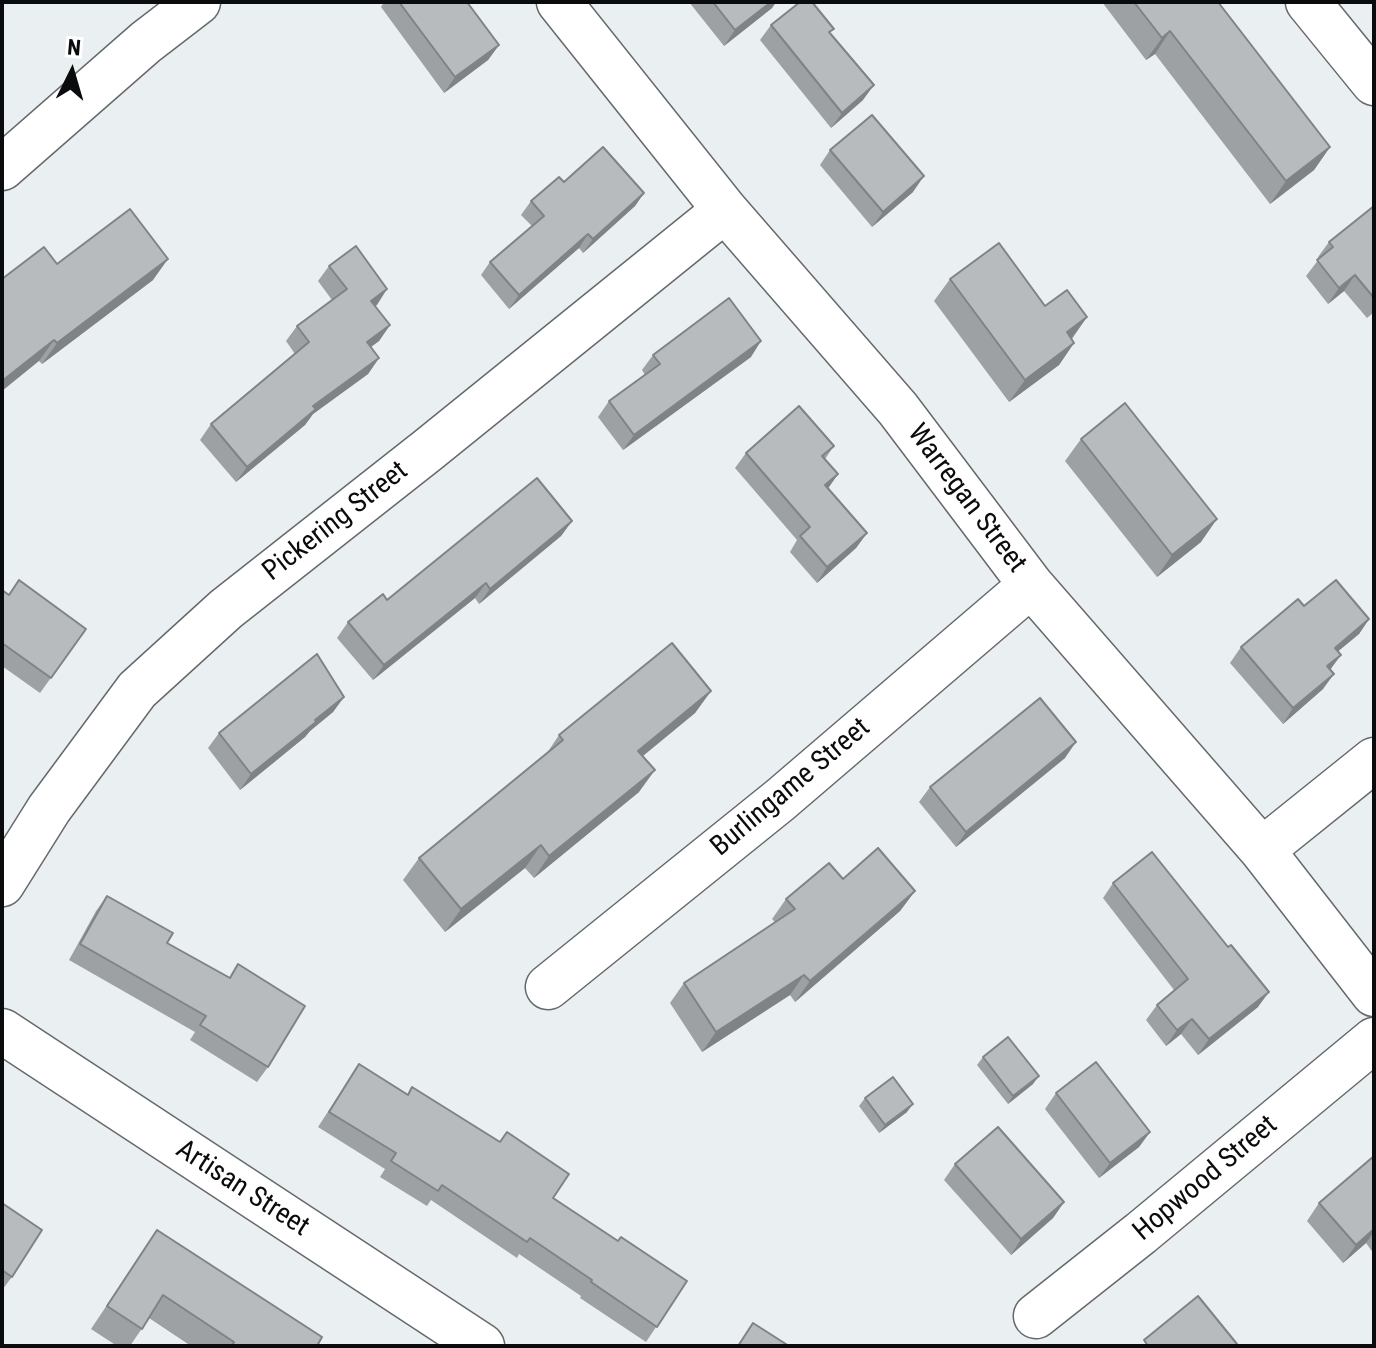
<!DOCTYPE html>
<style>
body{margin:0}
#map{position:relative;width:1376px;height:1348px;overflow:hidden;background:#eaeff2;font-family:"Roboto Condensed",sans-serif}
canvas{display:block}
.frame{position:absolute;inset:0;border:4px solid #0a0b0d;pointer-events:none}
.north{position:absolute;left:32px;top:32px;width:80px;height:80px;-webkit-text-stroke:6px #fff;paint-order:stroke;rotate:5deg;font-size:22px;font-weight:700;line-height:32px;text-align:center;color:#0a0b0d}
.north::after{content:'';display:block;margin:auto;width:28px;height:36px;background:#0a0b0d;clip-path:polygon(50% 0,100% 100%,50% 72%,0 100%)}
</style>
<div id="map">
<canvas width="1376" height="1348"></canvas>
<div class="frame"></div>
<div class="north">N</div>
</div>
<script>
const context = document.querySelector('canvas').getContext('2d');
context.lineJoin = 'round';
function poly(rows) {
  const path = new Path2D();
  for (const r of rows) {
    path.moveTo(r[0], r[1]);
    for (let i = 2; i < r.length; i += 2) path.lineTo(r[i], r[i + 1]);
  }
  return path;
}
function stroke(path, color, width, dash) {
  context.strokeStyle = color;
  context.lineWidth = width;
  context.lineCap = dash ? 'butt' : 'round';
  context.setLineDash(dash || []);
  context.stroke(path);
}
function fill(path, color) {
  context.fillStyle = color;
  context.fill(path, 'evenodd');
}
function write(font, color, halo, rows, align = 'center') {
  context.font = font + ' "Roboto Condensed",sans-serif';
  context.lineWidth = 8;
  context.setLineDash([]);
  context.textBaseline = 'middle';
  context.strokeStyle = halo;
  context.fillStyle = color;
  for (const [text, x, y, turn = 0] of rows) {
    context.save();
    context.translate(x, y);
    context.rotate((+turn || 0) * Math.PI / 180);
    context.textAlign = isNaN(turn) ? turn : align;
    if (halo) context.strokeText(text, 0, 0);
    context.fillText(text, 0, 0);
    context.restore();
  }
}
const minor = poly([
 [559,2,725,210,898,409,1031,585,1262,850,1374,994],
 [1308,2,1374,83],
 [2,168,146,42,198,2],
 [1262,850,1374,760],
 [2,884,49,809,137,690,226,609,428,450,725,210],
 [548,987,780,800,1031,585],
 [2,1031,482,1346],
 [1036,1316,1141,1233,1374,1040]
]);
const wall = poly([
 [384,2,467,2,499,45,488,60,444,93,381,7],
 [689,2,776,2,772,8,724,46],
 [1102,2,1218,2,1330,147,1314,170,1270,204,1155,54,1146,60],
 [771,25,863,100,831,128,760,40],
 [830,150,913,192,872,227,820,165],
 [564,182,644,193,635,206,583,253,579,248,509,309,481,275,490,262,532,226,521,215,531,201],
 [1374,206,1374,315,1373,313,1367,318,1344,291,1328,304,1306,276,1319,259,1318,257,1329,242],
 [57,264,153,280,42,364,39,361],
 [329,266,387,289,375,306,390,325,379,341,371,347,379,358,368,374,313,414,305,425,236,482,200,440,211,424,295,354,286,341,297,326,332,300,318,281],
 [950,279,1045,306,1087,317,1072,339,1074,343,1059,365,1009,402,934,301],
 [653,355,751,357,623,450,598,417,609,401,645,375,642,370],
 [1081,439,1201,542,1157,577,1065,461],
 [834,446,825,459,838,474,828,488,867,533,856,548,817,583,790,552,797,540,735,468,746,453],
 [572,521,561,536,479,604,475,598,373,680,337,638,348,622,387,600],
 [2,590,9,595,86,629,40,693,2,666],
 [1304,606,1369,619,1359,634,1338,651,1323,689,1283,724,1230,663,1241,647],
 [711,691,695,713,643,756,639,792,534,878,525,868,445,932,403,880,419,858,545,756,559,735],
 [344,697,333,712,310,731,305,737,240,790,208,748,219,733],
 [1065,758,956,847,919,802,930,787],
 [843,879,915,891,900,911,795,1002,790,995,702,1052,670,1003,684,983,775,922,772,919,786,899],
 [1113,883,1258,1007,1198,1055,1181,1034,1166,1046,1146,1020,1157,1005,1174,990,1103,898],
 [107,896,167,943,229,978,238,964,268,1067,257,1082,190,1040,195,1032,69,960,96,911],
 [983,1057,1033,1084,1008,1104,977,1065],
 [359,1064,408,1094,412,1087,553,1198,618,1241,687,1281,646,1342,580,1298,581,1296,519,1254,517,1258,431,1200,427,1206,380,1177,385,1169,318,1127],
 [1056,1093,1150,1132,1139,1147,1099,1178,1045,1109],
 [865,1098,907,1112,879,1133,859,1106],
 [1374,1156,1374,1254,1366,1243,1343,1263,1307,1221,1319,1203],
 [955,1164,1064,1202,1053,1218,1011,1255,944,1180],
 [2,1203,12,1277,2,1290],
 [157,1230,317,1346,191,1346,149,1318,130,1346,117,1346,91,1329]
]);
const shadedWall = poly([
 [771,2,776,2,772,8,724,46,735,30],
 [1170,31,1155,54,1146,60,1162,38],
 [499,45,488,60,444,93,455,77],
 [874,85,863,100,831,128,842,113],
 [1330,147,1314,170,1270,204,1286,181],
 [924,176,913,192,872,227,883,212],
 [644,193,635,206,583,253,593,239],
 [588,234,579,248,509,309,519,295],
 [168,259,153,280,42,364,57,343],
 [1355,275,1344,291,1328,304,1339,288],
 [387,289,377,305,361,316,371,301],
 [1087,317,1071,339,1067,332],
 [390,325,379,341,356,358,367,342],
 [54,340,39,361,2,391,2,381],
 [761,341,751,357,623,450,634,435],
 [1074,343,1059,365,1009,402,1025,380],
 [379,358,368,374,313,414,305,425,236,482,247,467,313,406],
 [838,474,827,490,825,485],
 [1217,519,1201,542,1157,577,1172,555],
 [572,521,561,536,479,604,490,589],
 [867,533,856,548,817,583,827,567],
 [486,583,475,598,373,680,384,665],
 [1369,619,1359,634,1324,663,1335,648],
 [1341,655,1330,670,1327,666],
 [1334,674,1323,689,1283,724,1293,708],
 [711,691,695,713,622,773,638,751],
 [344,697,333,712,310,731,305,737,240,790,251,774],
 [1076,742,1065,758,956,847,966,832],
 [655,770,639,792,534,878,549,856],
 [541,845,525,868,445,932,461,909],
 [915,891,900,911,795,1002,810,981],
 [804,975,790,995,702,1052,716,1032],
 [1269,992,1258,1007,1198,1055,1209,1039],
 [1192,1019,1181,1034,1166,1046,1177,1030],
 [1039,1076,1033,1084,1008,1104,1013,1096],
 [913,1104,907,1112,879,1133,885,1125],
 [1150,1132,1139,1147,1099,1178,1110,1163],
 [1064,1202,1053,1218,1011,1255,1021,1239],
 [1374,1229,1374,1232,1366,1243,1343,1263,1356,1245]
]);
const building = poly([
 [399,2,467,2,499,45,455,77,399,2],
 [713,2,771,2,735,30,713,2],
 [800,2,812,2,834,29,829,32,874,85,842,113,771,25,800,2],
 [1134,2,1218,2,1330,147,1286,181,1170,31,1162,38,1134,2],
 [872,115,924,176,883,212,830,150,872,115],
 [603,147,644,193,593,239,588,234,519,295,490,262,544,216,531,201,559,177,564,182,603,147],
 [1374,206,1374,298,1355,275,1339,288,1317,260,1333,247,1329,242,1374,206],
 [130,209,168,259,57,343,54,340,2,381,2,279,44,247,57,264,130,209],
 [999,243,1045,306,1067,290,1087,317,1067,332,1074,343,1025,380,950,279,999,243],
 [356,246,387,289,371,301,390,325,367,342,379,358,313,406,316,409,247,467,211,424,309,342,297,326,347,289,329,266,356,246],
 [729,298,761,341,634,435,609,401,660,364,653,355,729,298],
 [1125,403,1217,519,1172,555,1081,439,1125,403],
 [799,406,834,446,822,456,838,474,825,485,867,533,827,567,800,536,810,527,746,453,799,406],
 [537,478,572,521,490,589,486,583,384,665,348,622,383,594,387,600,537,478],
 [19,580,86,629,51,678,2,643,2,590,9,595,19,580],
 [1336,580,1369,619,1335,648,1341,655,1327,666,1334,674,1293,708,1241,647,1298,599,1304,606,1336,580],
 [672,643,711,691,638,751,655,770,549,856,541,845,461,909,419,858,563,740,559,735,672,643],
 [317,654,344,697,315,720,316,722,251,774,219,733,317,654],
 [1040,698,1076,742,966,832,930,787,1040,698],
 [878,848,915,891,810,981,804,975,716,1032,684,983,795,909,786,899,829,863,843,879,878,848],
 [1152,852,1228,947,1231,945,1269,992,1209,1039,1192,1019,1177,1030,1157,1005,1188,979,1113,883,1152,852],
 [107,896,173,933,167,943,230,978,238,964,305,1006,268,1067,200,1025,206,1016,80,944,107,896],
 [1008,1037,1039,1076,1013,1096,983,1057,1008,1037],
 [1096,1062,1150,1132,1110,1163,1056,1093,1096,1062],
 [359,1064,408,1095,412,1087,500,1142,507,1132,569,1174,553,1198,618,1241,621,1237,687,1281,657,1327,591,1282,592,1280,530,1238,527,1242,442,1185,438,1191,391,1161,396,1153,329,1112,359,1064],
 [893,1077,913,1104,885,1125,865,1098,893,1077],
 [998,1127,1064,1202,1021,1239,955,1164,998,1127],
 [1374,1156,1374,1229,1356,1245,1319,1203,1374,1156],
 [2,1203,42,1230,12,1277,2,1270,2,1203],
 [157,1230,322,1337,317,1346,232,1346,234,1342,163,1295,142,1329,107,1306,157,1230],
 [1198,1296,1237,1344,1234,1346,1148,1346,1144,1340,1198,1296],
 [753,1323,789,1346,738,1346,753,1323]
]);
const streetNames = [
 ["Warregan Street",966,499,53],
 ["Pickering Street",336,522,-38],
 ["Burlingame Street",791,788,-40],
 ["Hopwood Street",1206,1179,-40],
 ["Artisan Street",242,1189,33]
];
stroke(minor, '#65696c', 47);
stroke(minor, '#fff', 44);
fill(wall, '#9da1a3');
fill(shadedWall, '#808385');
fill(building, '#b7bbbe');
stroke(building, '#808385', 2);
write('28px', '#0a0b0d', '#fff', streetNames);
</script>
